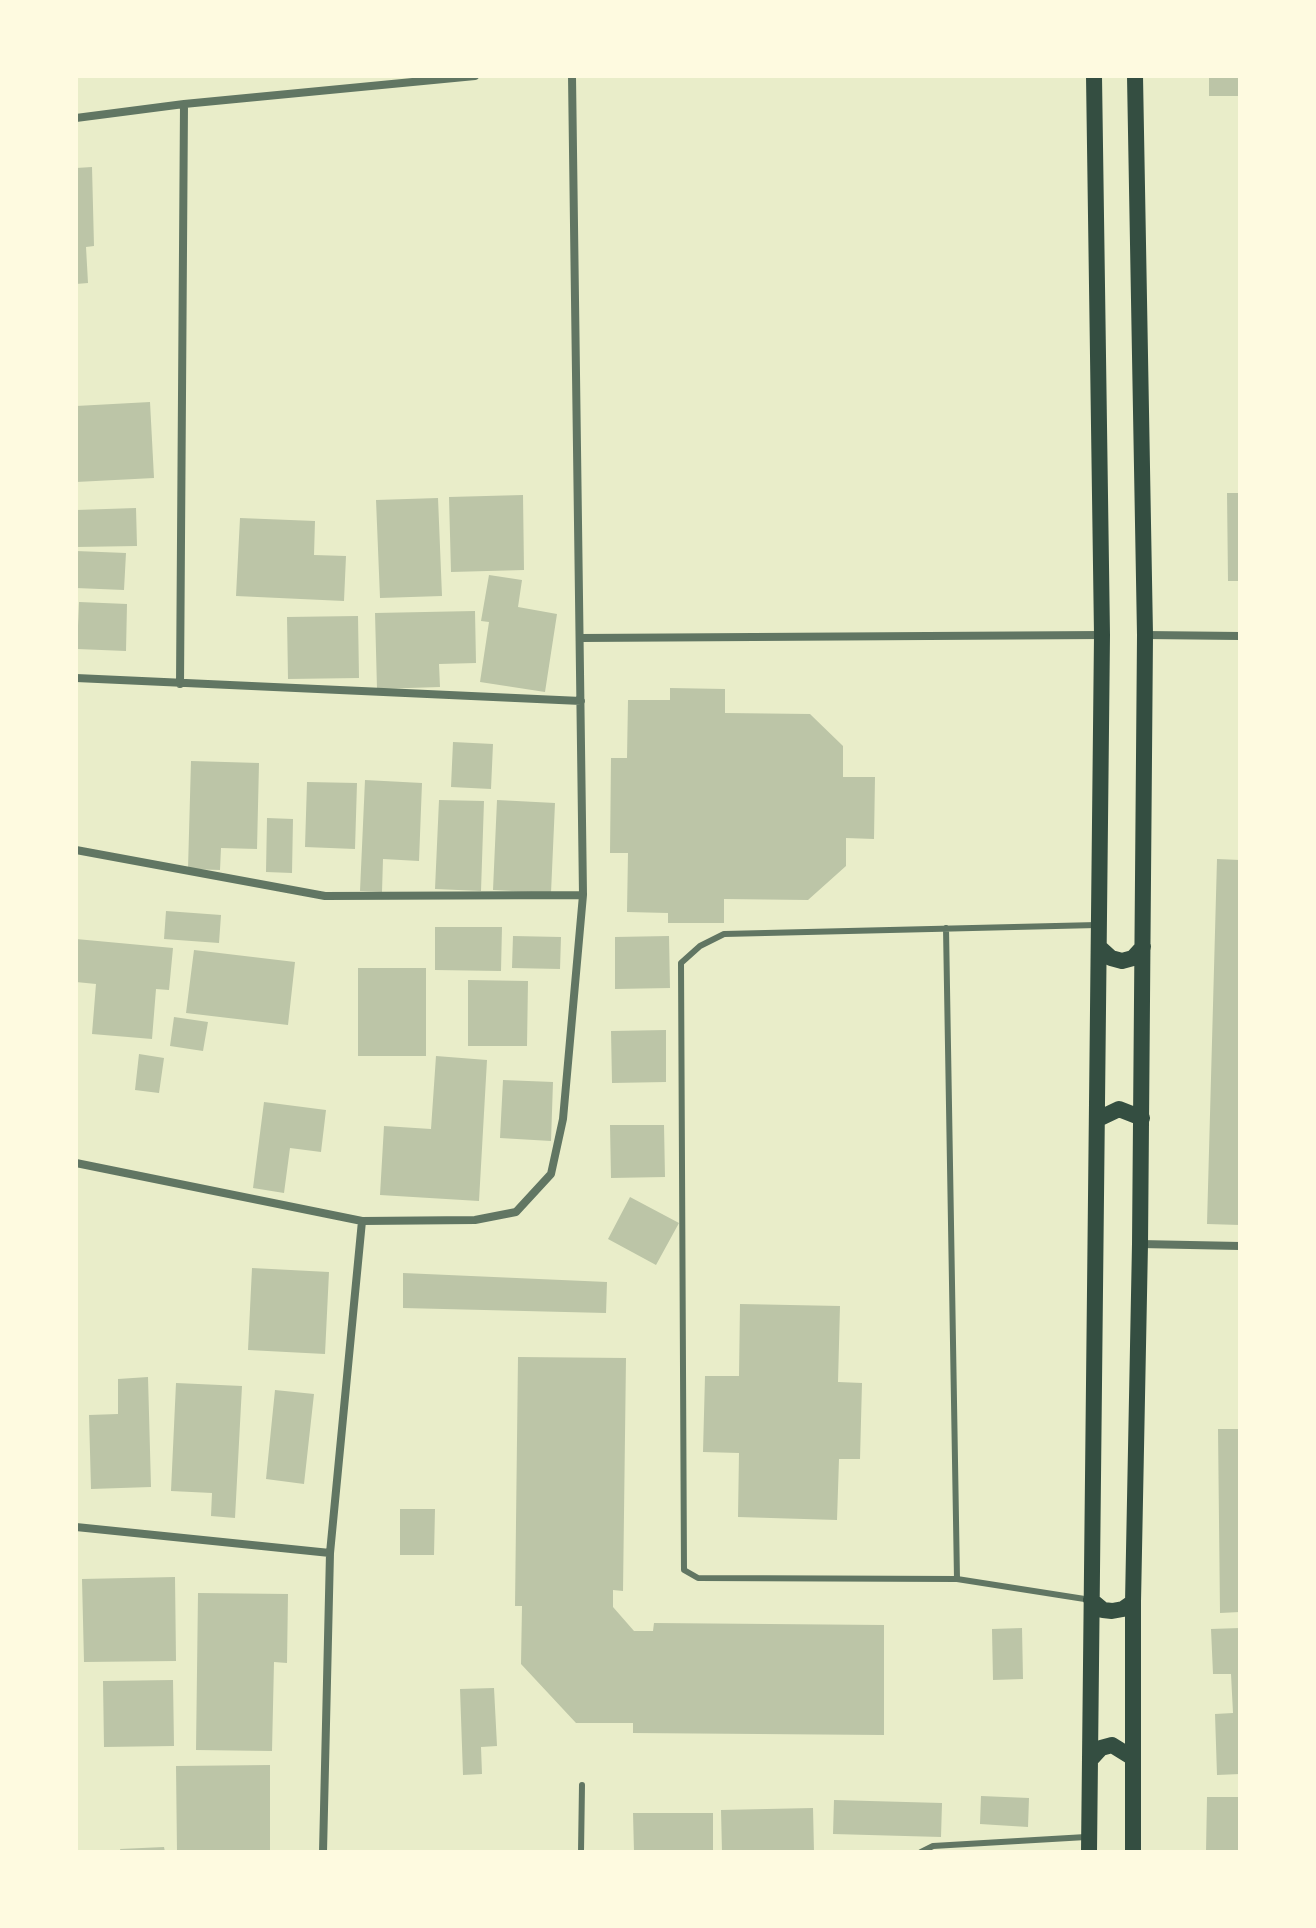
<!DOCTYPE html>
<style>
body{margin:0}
#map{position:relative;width:1316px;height:1928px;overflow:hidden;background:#e9edc9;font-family:"PT Sans",sans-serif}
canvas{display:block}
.frame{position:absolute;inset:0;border:78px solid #fefae0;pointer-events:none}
</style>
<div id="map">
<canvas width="1316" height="1928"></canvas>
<div class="frame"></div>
</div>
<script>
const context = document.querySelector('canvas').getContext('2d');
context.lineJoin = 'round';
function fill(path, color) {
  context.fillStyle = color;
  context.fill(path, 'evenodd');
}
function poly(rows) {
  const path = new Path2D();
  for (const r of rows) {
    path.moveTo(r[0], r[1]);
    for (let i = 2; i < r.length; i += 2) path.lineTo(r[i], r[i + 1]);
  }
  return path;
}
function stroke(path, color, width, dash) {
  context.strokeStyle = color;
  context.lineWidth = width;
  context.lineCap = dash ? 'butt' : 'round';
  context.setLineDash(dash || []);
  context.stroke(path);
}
const building = poly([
 [1209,76,1240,76,1240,96,1209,96],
 [92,167,94,246,86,247,88,283,76,284,76,168],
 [150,402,154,478,76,482,76,406],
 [1227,493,1240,493,1240,581,1228,581],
 [523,495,524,570,451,572,449,497],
 [438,498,442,596,380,598,376,500],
 [136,508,137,546,76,547,76,510],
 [240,518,315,521,314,555,346,556,344,601,236,596],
 [76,551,126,553,124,590,76,588],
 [489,575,522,580,518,607,557,614,545,692,480,682,489,622,481,621],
 [79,602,127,604,126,651,77,649],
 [475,611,476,663,439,664,440,687,377,689,375,613],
 [358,616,359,678,288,679,287,617],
 [670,688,725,689,725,713,810,714,843,746,843,777,875,777,874,839,846,838,846,866,808,900,724,899,724,923,668,923,668,913,627,912,628,853,610,853,611,758,627,758,628,700,670,700],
 [453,742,493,744,491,789,451,787],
 [191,761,259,763,257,849,221,848,220,870,188,869],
 [365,780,422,783,419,861,383,859,382,892,360,891],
 [307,782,357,783,355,849,305,847],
 [439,800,484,801,481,891,435,889],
 [497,800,555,803,551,893,493,890],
 [267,818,293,819,292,873,266,872],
 [1217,859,1240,860,1240,1225,1207,1224],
 [166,911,221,915,219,943,164,939],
 [435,927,502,927,501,971,435,970],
 [513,936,561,937,560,969,512,968],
 [669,936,670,988,615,989,615,937],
 [76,939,173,948,169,990,156,989,152,1039,92,1034,96,984,76,982],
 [194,950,295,962,288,1025,186,1013],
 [358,968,426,968,426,1056,358,1056],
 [468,980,528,981,527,1046,468,1046],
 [174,1017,208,1022,203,1051,170,1046],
 [666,1030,666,1082,612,1083,611,1031],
 [139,1054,164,1058,159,1093,135,1090],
 [436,1056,487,1060,479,1201,380,1195,384,1126,431,1129],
 [503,1080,553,1082,551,1141,500,1138],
 [264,1102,326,1110,321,1152,290,1148,284,1193,253,1188],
 [610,1125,664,1125,665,1177,611,1178],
 [630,1197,679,1223,656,1265,608,1239],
 [252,1268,329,1272,325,1354,248,1350],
 [403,1273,607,1282,606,1313,403,1308],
 [740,1304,840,1306,838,1382,862,1383,860,1459,839,1459,837,1520,738,1517,739,1453,703,1452,705,1376,739,1376],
 [518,1357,626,1358,623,1591,613,1590,613,1607,634,1631,653,1631,654,1623,884,1625,884,1735,633,1733,633,1723,576,1723,521,1664,522,1606,515,1606],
 [148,1377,151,1487,91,1489,89,1415,118,1414,118,1379],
 [176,1383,242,1386,235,1518,211,1516,212,1493,171,1491],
 [275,1390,314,1394,304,1484,266,1479],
 [1218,1429,1240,1429,1240,1612,1220,1613],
 [400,1509,435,1509,434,1555,400,1555],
 [175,1577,176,1661,84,1662,82,1579],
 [198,1593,288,1594,287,1663,274,1662,272,1751,196,1750],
 [1022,1628,1023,1679,993,1680,992,1629],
 [1240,1628,1240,1774,1217,1775,1215,1714,1233,1713,1231,1674,1213,1674,1211,1629],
 [173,1680,174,1746,104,1747,103,1681],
 [494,1688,497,1746,481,1747,482,1774,463,1775,460,1689],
 [270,1765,270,1852,177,1852,176,1766],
 [981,1796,1029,1798,1028,1827,980,1824],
 [1207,1797,1240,1797,1240,1852,1206,1852],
 [834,1800,942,1803,941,1837,833,1834],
 [813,1808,814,1852,722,1852,721,1810],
 [633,1813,713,1813,713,1852,634,1852],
 [164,1847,165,1852,121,1852,120,1849]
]);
const service = poly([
 [946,928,957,1579],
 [1091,1600,957,1579,698,1578,684,1570,681,963,700,946,724,934,1097,925],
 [581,1852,582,1785],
 [921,1852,933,1846,1086,1837]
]);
const minor = poly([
 [76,118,184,104,475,76],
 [1145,635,1240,636],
 [580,638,1102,635],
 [76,678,581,701],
 [180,684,184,104],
 [76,850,325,896,583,895],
 [76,1163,362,1221,475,1220,516,1212,551,1174,563,1119,583,895,572,76],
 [1140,1244,1240,1246],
 [76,1527,330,1553],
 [323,1852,330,1553,362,1221]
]);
const secondary = poly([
 [1100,948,1111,958,1122,961,1133,958,1143,947],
 [1098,1119,1119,1109,1142,1118],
 [1091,1600,1103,1610,1112,1611,1123,1609,1133,1602],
 [1090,1760,1101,1748,1112,1745,1133,1758],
 [1089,1852,1102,635,1094,76],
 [1133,1852,1133,1602,1140,1244,1145,635,1135,76]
]);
fill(building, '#bcc5a7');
stroke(service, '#617663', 6);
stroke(minor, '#617663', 8);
stroke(secondary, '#344e41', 16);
</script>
